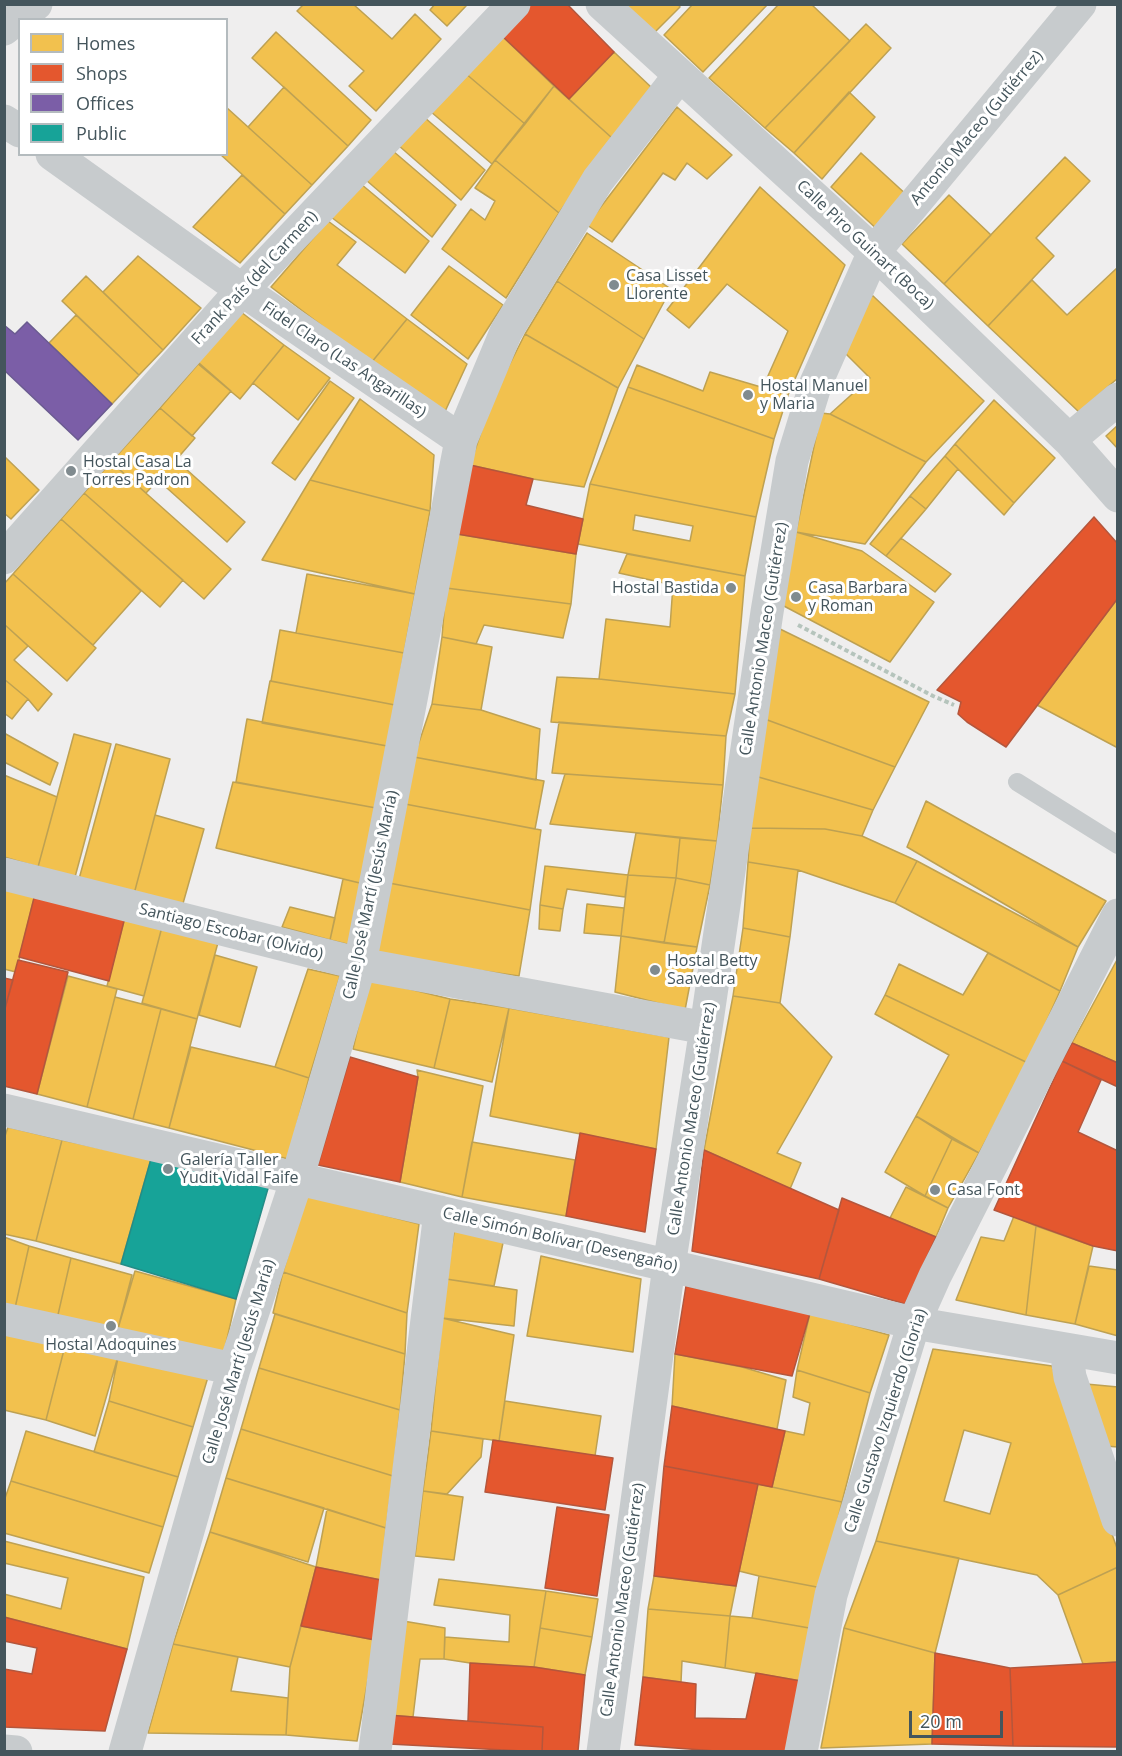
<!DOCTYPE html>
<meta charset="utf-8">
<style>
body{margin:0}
#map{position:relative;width:1122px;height:1756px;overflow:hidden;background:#efeeee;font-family:"Open Sans",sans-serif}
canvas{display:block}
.frame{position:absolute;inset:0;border:6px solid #44555c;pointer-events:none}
.legend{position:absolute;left:18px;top:18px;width:210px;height:138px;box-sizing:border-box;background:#fff;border:2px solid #b4bbbe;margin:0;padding:8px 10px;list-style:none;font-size:18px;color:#44555c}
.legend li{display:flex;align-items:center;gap:12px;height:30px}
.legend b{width:30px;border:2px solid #b4bbbe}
.scale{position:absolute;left:909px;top:1711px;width:94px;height:27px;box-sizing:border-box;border:3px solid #44555c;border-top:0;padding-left:8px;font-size:18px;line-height:21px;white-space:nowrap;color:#44555c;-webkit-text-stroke:4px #fff;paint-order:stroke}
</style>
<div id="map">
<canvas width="1122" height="1756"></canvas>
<div class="frame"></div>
<ul class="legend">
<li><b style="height:16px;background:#f2c14e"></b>Homes</li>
<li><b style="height:16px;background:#e4572e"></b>Shops</li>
<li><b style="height:16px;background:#7b5ea7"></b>Offices</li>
<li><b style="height:16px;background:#17a398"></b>Public</li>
</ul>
<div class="scale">20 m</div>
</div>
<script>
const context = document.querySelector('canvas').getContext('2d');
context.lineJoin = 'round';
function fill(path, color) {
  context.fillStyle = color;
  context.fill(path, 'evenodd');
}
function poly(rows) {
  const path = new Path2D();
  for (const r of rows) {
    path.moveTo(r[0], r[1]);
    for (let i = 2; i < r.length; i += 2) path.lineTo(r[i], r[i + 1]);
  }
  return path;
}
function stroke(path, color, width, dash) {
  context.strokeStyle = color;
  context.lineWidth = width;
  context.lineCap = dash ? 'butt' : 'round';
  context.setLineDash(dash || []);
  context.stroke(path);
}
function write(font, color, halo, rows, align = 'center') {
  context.font = font + ' "Open Sans",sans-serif';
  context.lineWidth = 6;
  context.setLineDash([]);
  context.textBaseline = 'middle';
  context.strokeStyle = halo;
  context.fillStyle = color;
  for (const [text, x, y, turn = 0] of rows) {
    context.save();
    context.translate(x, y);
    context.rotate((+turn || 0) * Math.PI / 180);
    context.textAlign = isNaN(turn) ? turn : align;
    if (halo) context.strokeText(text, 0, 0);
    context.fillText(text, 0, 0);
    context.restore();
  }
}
const homes = poly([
 [304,4,353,4,392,39,415,14,441,39,376,111,349,86,364,71,297,11,304,4],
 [435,4,464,4,466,6,447,26,430,10,435,4],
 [625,4,678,4,680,7,654,33,625,4],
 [693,4,768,4,703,72,664,35,693,4],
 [779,4,811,4,850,41,765,128,709,78,779,4],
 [866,24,891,48,794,153,765,128,866,24],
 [276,32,371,120,348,146,252,58,276,32],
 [501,35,554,86,525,124,465,73,501,35],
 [614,52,651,87,612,138,569,99,614,52],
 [465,73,525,124,492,164,430,111,465,73],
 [554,86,612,138,559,213,495,160,554,86],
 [284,87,348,146,312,185,248,127,284,87],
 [849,92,875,117,822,179,794,153,849,92],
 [226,107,312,185,285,214,220,154,226,154,226,107],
 [677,107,732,155,707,179,687,163,675,180,663,173,612,242,587,225,677,107],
 [424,117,485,170,461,200,398,145,424,117],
 [393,151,456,205,432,237,366,180,393,151],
 [861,153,909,197,879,231,831,187,861,153],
 [1065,157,1090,181,1036,238,1054,256,988,326,944,284,1065,157],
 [495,160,559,213,506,298,442,249,471,209,485,220,495,201,475,188,495,160],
 [242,175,285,214,240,263,193,227,242,175],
 [361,184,429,241,405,273,331,217,361,184],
 [760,187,845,265,788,395,763,387,788,331,727,284,689,328,667,310,760,187],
 [949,195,991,235,944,284,902,244,949,195],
 [328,221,356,242,337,265,407,319,371,363,271,287,328,221],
 [587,233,671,289,644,339,557,281,587,233],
 [138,256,201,308,163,350,103,292,138,256],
 [449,266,503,305,468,359,411,315,449,266],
 [1118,267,1118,378,1079,412,988,326,1032,280,1067,315,1118,267],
 [86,276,163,350,139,375,62,301,86,276],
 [557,281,644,339,618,388,525,334,557,281],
 [872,295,984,401,926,462,830,414,870,378,844,352,872,295],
 [241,312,284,345,240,399,197,363,241,312],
 [76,315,139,375,112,404,49,343,76,315],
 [407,319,467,364,442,418,371,363,407,319],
 [525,334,618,388,584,487,533,479,470,465,493,397,525,334],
 [284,345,330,378,298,420,253,383,284,345],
 [199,363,231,391,192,436,160,408,199,363],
 [637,365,703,391,710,372,788,395,774,439,628,387,637,365],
 [330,381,354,398,295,480,272,463,330,381],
 [628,387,774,439,756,517,590,484,628,387],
 [360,399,434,455,430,511,310,480,360,399],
 [994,400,1055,458,1014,503,955,444,994,400],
 [160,408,195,438,176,460,245,522,227,542,158,480,146,493,111,462,160,408],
 [821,413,830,414,926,462,865,544,796,532,821,413],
 [1118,425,1118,449,1106,436,1118,425],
 [955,444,1014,503,1004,515,945,456,955,444],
 [4,456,39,490,11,519,4,513,4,456],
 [945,456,958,469,926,509,910,496,945,456],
 [111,462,231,569,204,599,84,493,111,462],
 [310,480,430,511,415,594,262,560,310,480],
 [590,484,756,517,745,576,578,544,590,484],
 [635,515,693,526,690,541,633,530,635,515],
 [84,493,183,580,160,607,61,519,84,493],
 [910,496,926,509,886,556,870,544,910,496],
 [61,519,141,591,93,645,13,574,61,519],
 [796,532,862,551,934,602,890,662,782,605,796,532],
 [457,534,576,554,571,604,446,588,457,534],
 [901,538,951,574,935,592,886,556,901,538],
 [627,554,745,576,735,694,599,679,606,619,670,627,673,585,619,573,627,554],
 [13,574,96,648,67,681,4,624,4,584,13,574],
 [307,574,415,594,404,653,296,633,307,574],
 [446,588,571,604,563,638,484,625,476,644,442,637,446,588],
 [1118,598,1118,748,1037,705,1118,598],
 [4,624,28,646,14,660,52,694,38,711,28,699,4,679,4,624],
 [780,629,929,702,895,767,762,718,780,629],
 [280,630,404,653,395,705,271,681,280,630],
 [442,637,492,647,481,710,432,704,442,637],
 [557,677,599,679,735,694,726,736,551,722,557,677],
 [4,679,28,699,12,719,4,713,4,679],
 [270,681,395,705,387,746,262,723,270,681],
 [432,704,481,710,540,729,536,780,414,757,432,704],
 [762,718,895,767,873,810,755,776,762,718],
 [247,719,387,746,376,808,236,782,247,719],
 [559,722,726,736,723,785,552,773,559,722],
 [4,733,58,763,50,785,4,762,4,733],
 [74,734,111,744,75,877,38,867,74,734],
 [116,744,170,759,134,894,79,879,116,744],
 [414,757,544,781,535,829,405,804,414,757],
 [565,774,723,785,717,841,550,824,565,774],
 [4,775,57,797,38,867,4,857,4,775],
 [755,776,873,810,862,836,825,829,750,828,755,776],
 [233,782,376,808,364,884,216,848,233,782],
 [926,801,1106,901,1078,947,907,847,926,801],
 [405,804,541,830,530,910,389,883,405,804],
 [155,815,204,829,182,907,134,894,155,815],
 [750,828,825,829,862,836,917,861,895,903,798,870,748,862,750,828],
 [636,833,680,838,676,878,628,875,636,833],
 [680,838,717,841,710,885,676,878,680,838],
 [917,861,1078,947,1060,991,895,903,917,861],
 [748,862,798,870,790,937,743,928,748,862],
 [545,866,628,875,625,897,567,889,563,909,540,905,545,866],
 [628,875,676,878,664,943,621,936,628,875],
 [676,878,710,885,697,947,664,943,676,878],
 [343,879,364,884,351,945,330,940,343,879],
 [389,883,530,910,519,976,376,956,389,883],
 [4,886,35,894,16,972,4,969,4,886],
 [587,904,624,908,621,936,584,933,587,904],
 [540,905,563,909,560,931,539,929,540,905],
 [290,907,335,918,330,940,282,927,290,907],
 [125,917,163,923,144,996,107,986,125,917],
 [163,923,219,939,197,1019,142,1003,163,923],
 [743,928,790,937,780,1003,733,996,743,928],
 [621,936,697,947,685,1010,615,992,621,936],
 [988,953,1060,991,1028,1063,885,995,899,964,963,995,988,953],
 [215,955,257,967,240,1027,199,1015,215,955],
 [1118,958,1118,1063,1072,1043,1118,958],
 [308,969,340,976,309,1078,275,1067,308,969],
 [68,976,117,989,87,1107,37,1094,68,976],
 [369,979,450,999,434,1068,353,1049,369,979],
 [885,995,1028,1063,979,1153,916,1116,949,1055,875,1014,885,995],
 [733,996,780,1003,832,1057,777,1153,801,1163,790,1189,704,1150,733,996],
 [115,997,161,1009,133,1119,87,1107,115,997],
 [450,999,509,1008,492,1082,434,1068,450,999],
 [509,1008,669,1037,656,1149,490,1116,509,1008],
 [161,1009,197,1019,169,1128,133,1119,161,1009],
 [191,1047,275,1067,309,1078,288,1159,169,1128,191,1047],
 [417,1070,483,1086,462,1197,400,1182,418,1077,417,1070],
 [916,1116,952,1139,925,1196,885,1172,916,1116],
 [8,1127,62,1140,36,1241,4,1234,4,1139,8,1127],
 [952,1139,979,1153,948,1208,925,1196,952,1139],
 [62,1140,151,1159,121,1264,36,1241,62,1140],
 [472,1142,575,1160,566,1216,462,1197,472,1142],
 [906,1187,948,1208,936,1237,890,1218,906,1187],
 [306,1195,419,1224,407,1313,283,1272,306,1195],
 [1014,1216,1036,1226,1026,1315,956,1300,981,1237,1004,1241,1014,1216],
 [1036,1226,1093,1246,1075,1324,1026,1315,1036,1226],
 [455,1227,504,1238,494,1286,446,1279,455,1227],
 [4,1237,29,1246,15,1308,4,1305,4,1237],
 [29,1246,71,1258,57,1319,15,1308,29,1246],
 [541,1256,641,1279,633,1352,527,1336,541,1256],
 [71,1258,132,1275,117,1332,57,1319,71,1258],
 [1089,1266,1118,1270,1118,1336,1075,1324,1089,1266],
 [135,1271,236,1299,223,1357,117,1332,135,1271],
 [283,1272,407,1313,405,1354,273,1313,283,1272],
 [446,1279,517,1290,514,1326,442,1318,446,1279],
 [810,1313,889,1335,870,1393,797,1370,810,1313],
 [275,1314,405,1354,400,1410,259,1368,275,1314],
 [442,1318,514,1335,499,1441,431,1431,442,1318],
 [4,1328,66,1342,46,1420,4,1410,4,1328],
 [66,1342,119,1353,95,1436,46,1420,66,1342],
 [933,1349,1052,1366,1118,1551,1118,1567,1058,1595,1037,1575,876,1541,933,1349],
 [964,1430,1011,1443,990,1514,944,1501,964,1430],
 [119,1353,208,1377,193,1427,109,1401,119,1353],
 [675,1354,742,1367,786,1380,777,1429,672,1406,675,1354],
 [259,1368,400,1410,393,1476,241,1429,259,1368],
 [797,1370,870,1393,842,1502,772,1487,785,1431,804,1435,810,1403,793,1397,797,1370],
 [1086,1384,1118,1387,1118,1447,1105,1446,1086,1384],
 [109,1401,193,1427,178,1477,94,1452,109,1401],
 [505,1401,601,1416,595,1456,499,1441,505,1401],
 [241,1429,393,1476,386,1528,226,1478,241,1429],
 [26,1431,178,1477,163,1527,11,1481,26,1431],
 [431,1431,483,1439,481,1457,447,1494,423,1491,431,1431],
 [226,1478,324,1508,308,1562,210,1532,226,1478],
 [11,1481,163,1527,149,1573,4,1533,4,1501,11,1481],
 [758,1484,842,1502,822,1588,759,1576,739,1571,758,1484],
 [423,1491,463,1497,454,1560,415,1556,423,1491],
 [327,1509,386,1528,381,1580,316,1567,327,1509],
 [210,1532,316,1567,290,1667,173,1644,210,1532],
 [4,1541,144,1577,127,1649,4,1617,4,1594,61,1609,68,1578,4,1563,4,1541],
 [876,1541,959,1558,935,1653,844,1628,876,1541],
 [1118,1567,1118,1662,1083,1664,1058,1595,1118,1567],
 [654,1576,736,1586,730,1616,648,1609,654,1576],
 [759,1576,822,1588,815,1629,752,1618,759,1576],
 [439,1579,546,1591,534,1667,470,1663,444,1659,445,1637,509,1642,510,1615,434,1605,439,1579],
 [546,1591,598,1599,592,1637,540,1628,546,1591],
 [648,1609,730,1616,725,1668,682,1661,681,1682,643,1677,648,1609],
 [730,1616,752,1618,815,1629,801,1681,725,1668,730,1616],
 [403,1621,445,1628,444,1659,420,1659,413,1717,388,1715,403,1621],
 [301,1626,375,1640,357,1741,286,1735,290,1667,301,1626],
 [540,1628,592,1637,585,1675,534,1667,540,1628],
 [844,1628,935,1653,932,1744,821,1748,844,1628],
 [173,1644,238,1657,231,1691,288,1698,286,1735,148,1733,173,1644]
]);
const shops = poly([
 [529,4,567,4,614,52,569,99,501,35,529,4],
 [470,465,533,479,526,505,583,519,576,554,457,534,470,465],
 [1094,517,1118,544,1118,598,1006,747,967,722,958,714,961,702,937,690,1094,517],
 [35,894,125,917,109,981,19,957,35,894],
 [18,960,68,972,37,1094,4,1086,4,1012,18,960],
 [4,978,13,980,4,1012,4,978],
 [1072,1043,1118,1063,1118,1087,1062,1061,1072,1043],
 [350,1057,418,1077,400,1182,318,1165,350,1057],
 [1062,1061,1101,1080,1078,1132,1118,1151,1118,1251,1093,1246,994,1210,1062,1061],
 [580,1133,656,1149,645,1232,566,1216,580,1133],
 [704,1150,839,1210,819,1279,692,1251,704,1150],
 [842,1198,936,1237,905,1304,819,1279,842,1198],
 [686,1286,810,1313,792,1376,675,1354,686,1286],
 [672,1406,785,1431,772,1487,664,1466,672,1406],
 [493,1440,613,1458,605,1510,485,1492,493,1440],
 [664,1466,758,1484,736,1586,654,1576,664,1466],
 [557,1507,609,1515,597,1596,545,1588,557,1507],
 [316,1567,381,1580,375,1640,301,1626,316,1567],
 [4,1617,127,1649,105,1731,4,1727,4,1669,32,1674,37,1648,4,1641,4,1617],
 [935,1653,1010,1668,1013,1746,932,1744,935,1653],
 [1118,1662,1118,1747,1013,1746,1010,1668,1118,1662],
 [470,1663,534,1667,585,1675,578,1751,542,1752,543,1727,468,1721,470,1663],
 [756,1673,801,1681,786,1752,729,1752,635,1745,643,1677,696,1684,695,1718,746,1719,756,1673],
 [388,1715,543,1727,542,1752,389,1744,388,1715]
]);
const offices = poly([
 [27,322,112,404,78,440,4,370,4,325,15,334,27,322]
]);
const public = poly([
 [151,1159,269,1185,236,1299,121,1264,151,1159]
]);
const path = poly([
 [798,625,933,696,954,705]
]);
const lane = poly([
 [1017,782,1118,845]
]);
const street = poly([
 [602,4,874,252,1069,440,1118,496],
 [4,29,36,4],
 [4,121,20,131],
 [52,154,242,290,461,440],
 [1069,440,1118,399],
 [4,558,242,290,514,4],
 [4,874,360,964,706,1028],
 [4,1110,914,1323,1118,1358],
 [4,1319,234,1369],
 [1066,1350,1070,1377,1118,1520],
 [4,1751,16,1752],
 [375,1751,440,1212],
 [125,1752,234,1369,297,1179,360,964,461,440,506,332,598,180,680,75],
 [603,1752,669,1266,706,1028,767,612,792,461,816,383,874,252,1080,4],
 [801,1752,831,1595,914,1323,935,1276,1118,915]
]);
const markers = [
 [614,285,6,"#808b8f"],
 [748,395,6,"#808b8f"],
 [71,471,6,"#808b8f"],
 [731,588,6,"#808b8f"],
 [796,597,6,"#808b8f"],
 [655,970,6,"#808b8f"],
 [168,1169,6,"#808b8f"],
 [935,1190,6,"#808b8f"],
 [111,1326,6,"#808b8f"]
];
const streetNames = [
 ["Antonio Maceo (Gutiérrez)",977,128,-50],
 ["Calle Piro Guinart (Boca)",865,245,43],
 ["Frank País (del Carmen)",255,278,-47],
 ["Fidel Claro (Las Angarillas)",344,360,34],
 ["Calle Antonio Maceo (Gutiérrez)",764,639,-81],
 ["Calle José Martí (Jesús María)",371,895,-78],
 ["Santiago Escobar (Olvido)",231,932,14],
 ["Calle Antonio Maceo (Gutiérrez)",692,1119,-81],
 ["Calle Simón Bolívar (Desengaño)",560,1240,13],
 ["Calle José Martí (Jesús María)",239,1362,-73],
 ["Calle Gustavo Izquierdo (Gloria)",886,1421,-72],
 ["Calle Antonio Maceo (Gutiérrez)",623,1600,-82]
];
const poiNames = [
 ["Casa Lisset",626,276],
 ["Llorente",626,294],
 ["Hostal Manuel",760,386],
 ["y Maria",760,404],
 ["Hostal Casa La",83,462],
 ["Torres Padron",83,480],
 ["Hostal Bastida",719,588,"right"],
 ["Casa Barbara",808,588],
 ["y Roman",808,606],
 ["Hostal Betty",667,961],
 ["Saavedra",667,979],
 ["Galería Taller",180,1160],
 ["Yudit Vidal Faife",180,1178],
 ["Casa Font",947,1190],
 ["Hostal Adoquines",111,1345,"center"]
];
fill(homes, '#f2c14e');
stroke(homes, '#bea152', 1.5);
fill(shops, '#e4572e');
stroke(shops, '#b4563c', 1.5);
fill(offices, '#7b5ea7');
stroke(offices, '#6a5b90', 1.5);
fill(public, '#17a398');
stroke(public, '#248c86', 1.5);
stroke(path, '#b5c4bc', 4, [4.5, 3]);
stroke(lane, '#c7cbcd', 18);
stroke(street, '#c7cbcd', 33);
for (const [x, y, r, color] of markers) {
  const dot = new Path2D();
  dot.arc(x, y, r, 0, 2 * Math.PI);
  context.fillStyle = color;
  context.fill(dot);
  stroke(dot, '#fff', 2);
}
write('16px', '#44555c', '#fff', streetNames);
write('16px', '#44555c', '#fff', poiNames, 'left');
</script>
